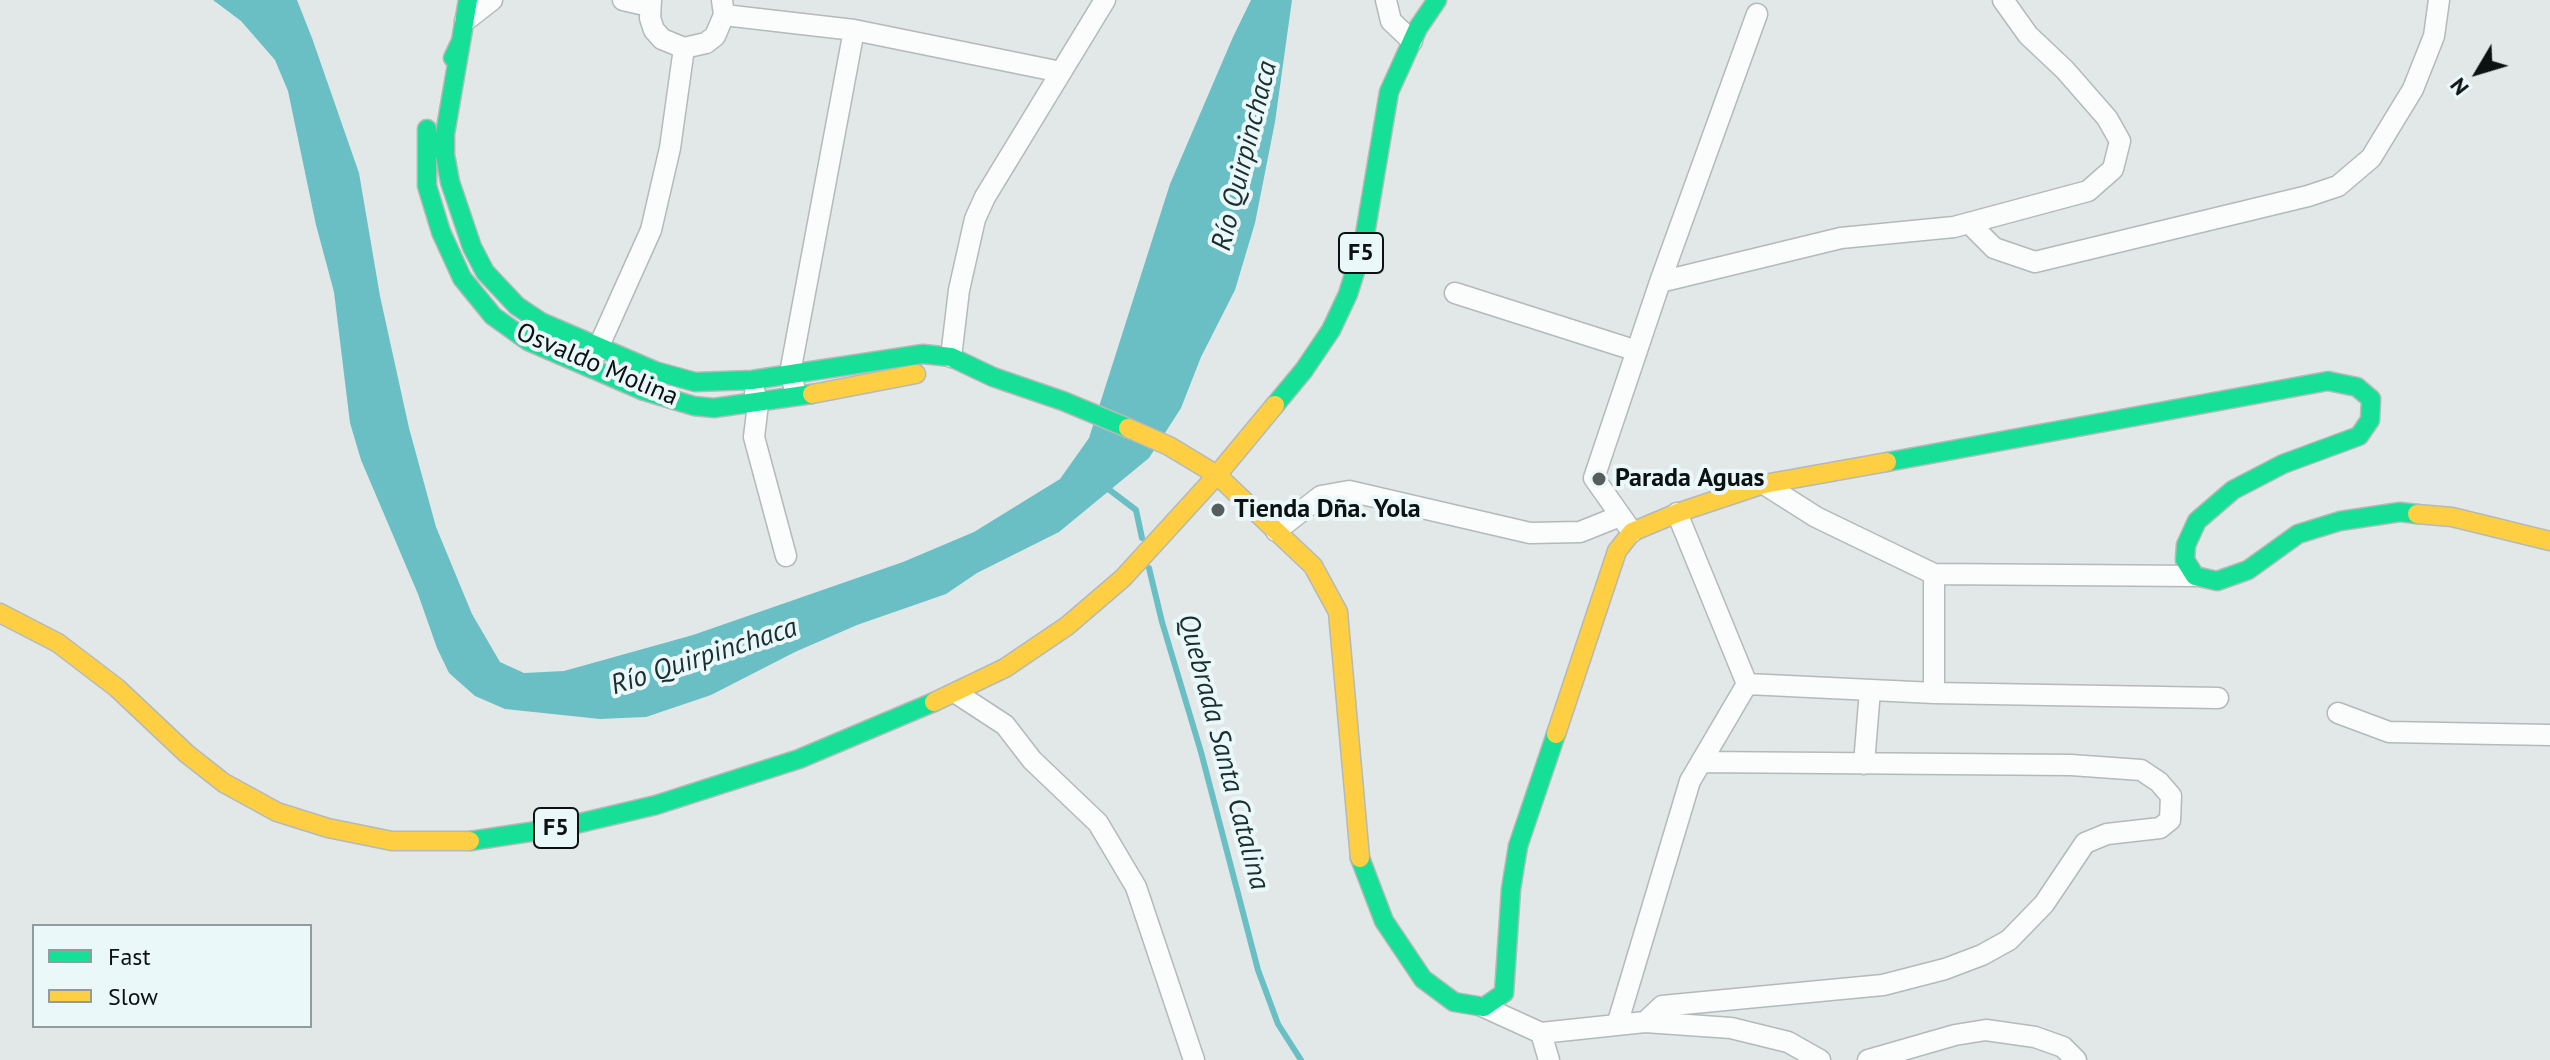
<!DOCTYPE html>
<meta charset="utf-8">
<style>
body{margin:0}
#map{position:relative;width:2550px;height:1060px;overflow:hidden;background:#e2e8e8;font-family:"PT Sans",sans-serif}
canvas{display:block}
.legend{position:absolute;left:32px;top:924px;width:280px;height:104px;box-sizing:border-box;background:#ebf8f9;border:2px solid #929c9c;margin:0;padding:10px 14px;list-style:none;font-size:24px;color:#0c1111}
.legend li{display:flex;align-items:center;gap:16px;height:40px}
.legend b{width:40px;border:2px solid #929c9c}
.north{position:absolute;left:2438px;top:32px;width:80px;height:80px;-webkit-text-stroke:6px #ebf8f9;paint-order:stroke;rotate:232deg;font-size:22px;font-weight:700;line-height:32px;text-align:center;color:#0c1111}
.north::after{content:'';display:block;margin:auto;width:28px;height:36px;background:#0c1111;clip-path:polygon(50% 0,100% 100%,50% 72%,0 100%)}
</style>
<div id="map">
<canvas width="2550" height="1060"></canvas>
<ul class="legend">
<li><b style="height:10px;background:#16e098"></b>Fast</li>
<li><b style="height:10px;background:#ffcf43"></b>Slow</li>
</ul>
<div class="north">N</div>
</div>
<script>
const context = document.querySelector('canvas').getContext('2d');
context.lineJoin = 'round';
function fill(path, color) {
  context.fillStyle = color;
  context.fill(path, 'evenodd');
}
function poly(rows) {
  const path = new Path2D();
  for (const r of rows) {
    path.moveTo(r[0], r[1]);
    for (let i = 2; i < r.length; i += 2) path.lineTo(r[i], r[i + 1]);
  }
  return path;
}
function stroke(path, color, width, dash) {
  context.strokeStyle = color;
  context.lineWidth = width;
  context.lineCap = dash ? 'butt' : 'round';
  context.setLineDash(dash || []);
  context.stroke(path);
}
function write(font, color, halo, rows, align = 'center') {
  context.font = font + ' "PT Sans",sans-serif';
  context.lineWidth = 8;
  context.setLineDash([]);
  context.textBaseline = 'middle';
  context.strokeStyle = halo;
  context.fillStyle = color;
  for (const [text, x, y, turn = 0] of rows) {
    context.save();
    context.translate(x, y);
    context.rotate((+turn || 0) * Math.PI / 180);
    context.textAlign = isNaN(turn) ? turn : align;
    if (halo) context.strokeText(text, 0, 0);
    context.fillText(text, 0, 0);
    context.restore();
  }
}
const water = poly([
 [213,0,297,0,312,38,359,173,380,296,409,428,436,527,472,614,500,662,524,673,564,671,693,635,903,562,974,532,1060,479,1089,438,1170,184,1233,37,1251,0,1292,0,1275,122,1255,223,1235,290,1201,357,1181,408,1149,458,1059,532,977,573,946,594,857,625,795,652,711,695,646,717,600,719,505,709,475,696,449,673,437,648,418,594,361,460,350,423,334,292,316,225,288,91,275,60,241,21]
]);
const stream = poly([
 [1107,488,1136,510,1142,538],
 [1149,568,1162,622,1201,752,1258,970,1278,1024,1301,1060]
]);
const street = poly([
 [623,0,649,6],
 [651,0,650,18,654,30,662,39,684,48,706,43,715,36,724,15,722,0],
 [1386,0,1391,21,1412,41],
 [724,15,854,30,1061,72],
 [465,21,492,0],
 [1969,223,1994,248,2035,262,2308,196,2338,186,2371,158,2413,89,2434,36,2439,0],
 [1660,282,1841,238,1954,227,2088,191,2113,169,2120,141,2107,118,2065,70,2028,35,2003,0],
 [1455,293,1637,351],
 [594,357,651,230,670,148,684,48],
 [951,357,959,290,975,219,985,197,1105,0],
 [794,386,790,373,854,30],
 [755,393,758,404,754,437,786,556],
 [1764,484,1816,517,1934,574,2195,576],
 [1677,513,1747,684,1934,693,2218,698],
 [1276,531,1321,496,1349,491,1530,533,1580,532,1620,516],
 [1632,532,1594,478,1660,282,1757,14],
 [956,693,1005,725,1032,760,1098,823,1136,887,1194,1060],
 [1934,693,1934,574],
 [2338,713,2389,732,2550,735],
 [1864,764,1870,690],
 [1484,1007,1541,1033,1645,1022,1731,1028,1788,1042,1820,1060],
 [1645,1022,1662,1006,1883,985,1945,969,1982,955,2009,940,2044,904,2085,843,2107,834,2160,828,2170,820,2171,796,2159,782,2141,770,2071,765,1701,762],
 [1617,1025,1690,781,1747,684],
 [1541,1033,1549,1060],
 [1868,1060,1955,1035,1986,1030,2035,1037,2063,1047,2076,1060]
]);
const fast = poly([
 [461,41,445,134,445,155,450,182,472,247,485,272,517,306,541,322,655,371,695,382,752,380,923,354,951,357,993,377,1063,401,1128,428],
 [453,58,461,41,468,0],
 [427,129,427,186,441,232,462,278,493,316,528,341,644,391,694,406,714,408,812,394],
 [1275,405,1304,370,1331,330,1348,294,1363,246,1389,92,1418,28,1437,0],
 [1887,462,2328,381,2357,387,2371,399,2370,420,2359,436,2283,464,2233,490,2197,521,2186,545,2185,560,2195,576,2217,581,2248,570,2298,534,2340,521,2400,512,2417,514],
 [470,841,563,827,656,805,799,759,934,702],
 [1360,858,1384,921,1423,979,1454,1002,1484,1007,1504,993,1511,889,1518,846,1556,734]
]);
const slow = poly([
 [812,394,916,374],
 [1128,428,1169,446,1217,475,1313,566,1338,612,1360,858],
 [2417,514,2452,517,2550,541],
 [0,613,58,643,117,688,187,754,224,783,277,812,328,828,392,841,470,841],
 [934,702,1005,668,1067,626,1123,578,1217,475,1275,405],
 [1556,734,1617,551,1632,532,1677,513,1764,484,1887,462]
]);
const markers = [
 [1599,479,8,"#575c5c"],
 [1218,510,8,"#575c5c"]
];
const shields = [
 [1361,253,44],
 [556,828,44]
];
const shieldNames = [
 ["F5",1361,253],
 ["F5",556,828]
];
const streetNames = [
 ["Osvaldo Molina",597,365,23]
];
const poiNames = [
 ["Parada Aguas",1615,479],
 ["Tienda Dña. Yola",1234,510]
];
const waterNames = [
 ["Río Quirpinchaca",1245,156,-76],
 ["Río Quirpinchaca",704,657,-18],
 ["Quebrada Santa Catalina",1223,752,75]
];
fill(water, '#6abfc4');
stroke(stream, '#6abfc4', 6);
stroke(street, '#b4b9b9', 23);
stroke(fast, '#b4b9b9', 21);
stroke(slow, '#b4b9b9', 21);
stroke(street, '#fbfcfc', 20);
stroke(fast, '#16e098', 18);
stroke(slow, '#ffcf43', 18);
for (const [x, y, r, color] of markers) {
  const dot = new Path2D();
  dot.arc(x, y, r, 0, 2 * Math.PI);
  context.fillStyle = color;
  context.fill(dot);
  stroke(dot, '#ebf8f9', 3);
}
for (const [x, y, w] of shields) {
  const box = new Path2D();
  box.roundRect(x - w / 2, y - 20, w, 40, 6);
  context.fillStyle = '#ebf8f9';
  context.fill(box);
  stroke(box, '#0c1111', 2);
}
write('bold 24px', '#0c1111', null, shieldNames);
write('26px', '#0c1111', '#ebf8f9', streetNames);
write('bold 26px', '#0c1111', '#ebf8f9', poiNames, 'left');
write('italic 28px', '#1a2f30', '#ebf8f9', waterNames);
</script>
